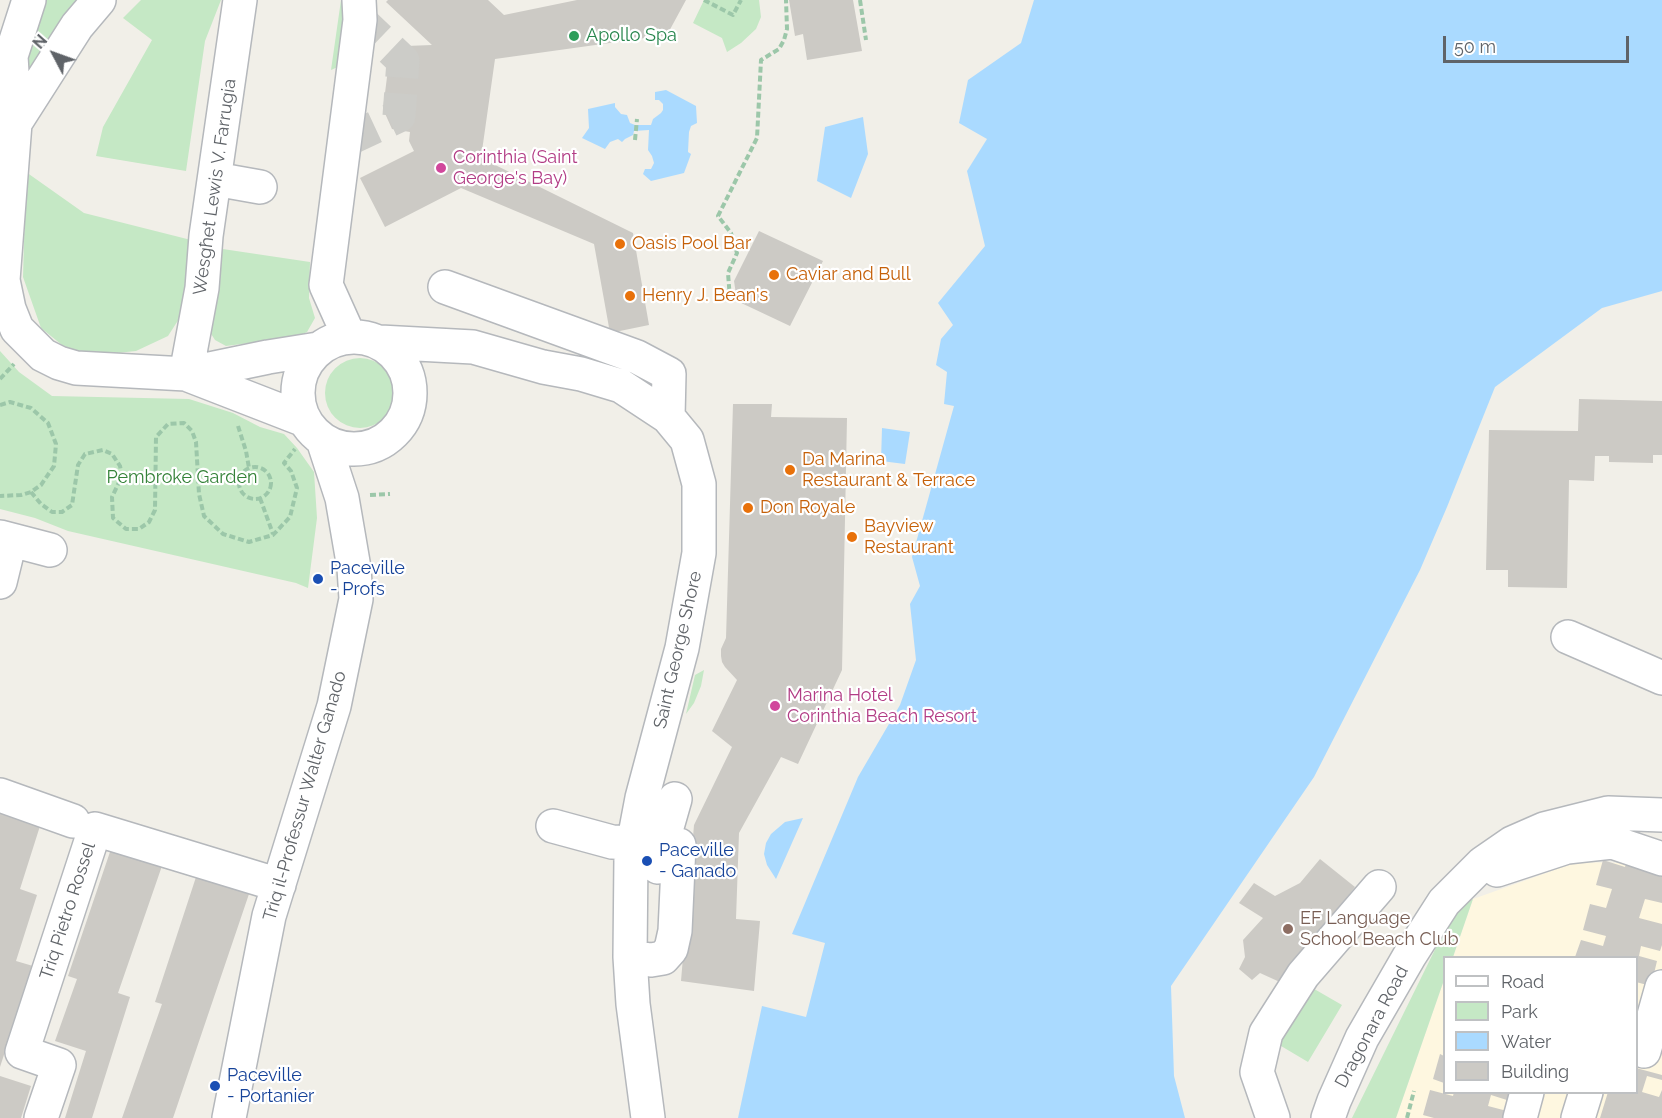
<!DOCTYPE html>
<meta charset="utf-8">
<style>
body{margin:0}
#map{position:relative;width:1662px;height:1118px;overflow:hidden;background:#f1efe8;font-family:Raleway,sans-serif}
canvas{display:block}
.legend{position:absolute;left:1443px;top:956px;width:195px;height:138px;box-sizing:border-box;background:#fff;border:2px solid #bfc1c3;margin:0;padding:8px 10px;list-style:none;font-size:18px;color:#5f6368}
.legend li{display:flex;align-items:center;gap:12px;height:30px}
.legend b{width:30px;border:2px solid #bfc1c3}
.north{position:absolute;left:24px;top:24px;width:60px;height:60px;-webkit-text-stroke:4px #fff;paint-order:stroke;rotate:311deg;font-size:16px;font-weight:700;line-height:24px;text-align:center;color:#5f6368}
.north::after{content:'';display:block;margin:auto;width:21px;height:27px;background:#5f6368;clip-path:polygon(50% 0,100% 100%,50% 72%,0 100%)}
.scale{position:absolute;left:1443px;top:36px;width:186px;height:27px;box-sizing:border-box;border:3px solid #5f6368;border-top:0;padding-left:8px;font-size:18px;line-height:21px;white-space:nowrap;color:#5f6368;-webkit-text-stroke:4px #fff;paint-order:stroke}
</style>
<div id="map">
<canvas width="1662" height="1118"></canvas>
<ul class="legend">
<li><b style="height:8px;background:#fff"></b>Road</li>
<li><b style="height:16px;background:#c5e8c5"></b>Park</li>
<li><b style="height:16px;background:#aadaff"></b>Water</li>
<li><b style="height:16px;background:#cccac5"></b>Building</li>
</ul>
<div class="north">N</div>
<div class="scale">50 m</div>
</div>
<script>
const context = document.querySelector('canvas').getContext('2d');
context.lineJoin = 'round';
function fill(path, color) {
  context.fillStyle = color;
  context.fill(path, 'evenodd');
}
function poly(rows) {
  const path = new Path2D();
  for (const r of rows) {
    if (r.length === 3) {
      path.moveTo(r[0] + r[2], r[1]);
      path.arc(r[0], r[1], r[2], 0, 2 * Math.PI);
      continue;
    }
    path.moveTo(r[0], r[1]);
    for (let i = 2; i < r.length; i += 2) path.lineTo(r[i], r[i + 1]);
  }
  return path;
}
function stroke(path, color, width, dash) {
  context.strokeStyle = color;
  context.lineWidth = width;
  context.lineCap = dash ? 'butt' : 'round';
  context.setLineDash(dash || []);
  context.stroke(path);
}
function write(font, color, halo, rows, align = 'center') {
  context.font = font + ' Raleway,sans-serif';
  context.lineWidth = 4.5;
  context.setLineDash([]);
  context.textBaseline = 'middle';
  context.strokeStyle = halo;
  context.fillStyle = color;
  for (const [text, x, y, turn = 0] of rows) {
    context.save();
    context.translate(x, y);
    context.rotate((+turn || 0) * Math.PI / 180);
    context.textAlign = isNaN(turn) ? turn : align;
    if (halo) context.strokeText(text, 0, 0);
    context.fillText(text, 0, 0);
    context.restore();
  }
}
const commercial = poly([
 [1662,860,1662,1118,1396,1118,1444,980,1444,1092,1636,1092,1636,958,1453,957,1473,899,1577,862,1624,863]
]);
const green = poly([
 [38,0,87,0,36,70,26,75,32,14],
 [141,0,221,0,205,41,186,171,96,156,103,127,152,40,123,18],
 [341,0,345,0,340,66,331,70],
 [704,0,759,0,761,17,756,29,741,43,727,52,722,38,693,23],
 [26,172,84,213,195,241,186,308,168,336,136,351,88,356,62,345,41,328,23,277],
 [216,248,310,262,309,298,315,318,307,332,296,337,226,346,215,340,208,329],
 [0,351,19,372,52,396,189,399,233,413,260,427,284,434,297,448,314,472,317,518,308,588,296,583,68,531,35,518,0,509],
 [360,393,35],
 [704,670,701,686,694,703,686,714,695,675],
 [1473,899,1453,957,1444,958,1444,980,1396,1118,1352,1118,1455,909],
 [1309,986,1342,1005,1308,1062,1276,1043]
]);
const water = poly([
 [1034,0,1662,0,1662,291,1602,308,1495,387,1447,507,1420,570,1314,777,1171,986,1174,1076,1185,1118,738,1118,762,1006,806,1017,825,943,792,934,858,777,900,705,916,660,910,604,920,586,912,557,954,406,944,404,947,372,936,365,941,339,953,325,938,303,985,246,967,171,987,139,959,123,968,80,1021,43],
 [666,90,696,106,697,123,691,126,689,132,688,152,691,154,684,173,651,181,643,174,645,169,651,169,654,163,652,156,648,150,649,130,634,131,633,135,625,139,622,142,618,139,610,142,605,149,582,138,589,128,588,109,615,103,615,107,621,114,627,115,630,123,635,125,651,125,653,119,661,113,663,110,663,104,659,100,655,100,655,92],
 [863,117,868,154,851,198,817,181,825,127],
 [882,428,910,432,905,464,881,461],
 [803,818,776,879,767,865,764,854,766,843,771,834,785,822]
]);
const building = poly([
 [388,0,488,0,504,15,577,0,686,0,667,35,495,59,481,158,633,233,649,325,610,333,594,244,461,188,385,227,360,178,414,151,409,141,410,132,392,129,383,109,389,61,406,46,432,45,386,2],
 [789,0,853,0,862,51,807,60,803,34,795,36],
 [759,231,823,261,790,326,737,301,734,281],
 [1579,399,1662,401,1662,455,1653,455,1653,463,1609,462,1609,456,1595,456,1594,481,1569,480,1567,588,1508,587,1508,570,1486,570,1489,430,1578,431],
 [733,404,772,404,771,417,847,418,842,670,798,764,781,757,739,833,736,919,760,921,754,991,681,981,694,825,732,747,712,731,737,680,725,667,722,662,721,656,721,649,726,638],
 [0,813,40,826,20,889,37,895,16,961,33,966,0,1067],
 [112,846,163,863,118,993,130,997,92,1118,65,1118,86,1051,55,1041,77,979,68,976],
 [1320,859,1355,887,1282,983,1260,973,1252,980,1239,969,1245,957,1243,940,1263,918,1239,903,1254,883,1275,896,1300,883],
 [1603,860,1625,867,1627,861,1662,871,1660,877,1662,877,1662,903,1645,899,1639,918,1662,924,1662,945,1660,951,1641,946,1639,956,1657,961,1651,986,1636,982,1636,957,1575,957,1581,940,1603,946,1606,936,1583,930,1590,904,1606,908,1612,889,1596,885],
 [197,874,250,891,173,1118,122,1118,162,1004,155,1002],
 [1440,1054,1444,1056,1444,1083,1433,1079],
 [1636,1068,1662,1075,1662,1080,1647,1076,1642,1092,1659,1097,1662,1090,1662,1118,1600,1118,1608,1092,1636,1092],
 [0,1076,31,1086,21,1118,0,1118],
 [1430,1090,1453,1096,1454,1092,1512,1092,1510,1101,1491,1095,1488,1106,1507,1111,1505,1118,1434,1118,1423,1115]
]);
const minorTunnel = poly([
 [345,141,399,116,403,61,360,20]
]);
const path = poly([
 [704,0,733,15,741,0],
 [860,0,866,40],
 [635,140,637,119],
 [730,299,728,273,737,253,731,233,718,216,757,138,761,60,779,49,784,40,787,29,786,0],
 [0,379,14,364],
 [0,405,10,402,31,408,48,423,56,444,54,466,41,485,31,492,21,495,0,496],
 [238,426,246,451,249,468],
 [255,483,16],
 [31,492,41,504,52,512,62,512,72,505,78,465,85,454,103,450,112,454,120,466,122,476,112,497,113,518,126,529,139,529,149,522,155,510,156,437,168,424,184,423,192,431,196,442,199,494,204,516,223,534,249,542,273,535,290,517,297,488,291,471,284,463,295,449],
 [370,495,390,494],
 [260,498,273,534],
 [1407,1118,1414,1091]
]);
const minor = poly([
 [29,0,11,56,15,123,3,280,9,309,17,329,43,355,59,363,76,368,186,374,268,357,318,349],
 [15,123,77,26,99,0],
 [215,179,260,187],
 [445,287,637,357,669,374,668,417],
 [349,336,326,285,360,20,359,0],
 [354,393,56],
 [380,342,473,347,543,367,581,374,621,386,668,417,687,440,699,484,699,553,682,648,642,798,631,856,630,957,633,1004,648,1118],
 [186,374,202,288,206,236,240,0],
 [186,374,302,419],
 [0,537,50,550],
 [0,582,10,541],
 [1568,637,1662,678],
 [0,795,73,821],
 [553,826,612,842,634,843],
 [658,867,659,855,675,799],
 [1497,870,1567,847,1612,842,1662,859],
 [630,957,651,960,663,958,671,949,675,931,679,845],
 [1644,1051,1662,987],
 [41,1118,59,1065,22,1052,95,829,279,885],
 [229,1118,269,916,334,706,356,599,354,568,342,498,323,440],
 [1273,1118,1257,1072,1266,1033,1303,975,1379,887],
 [1328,1118,1334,1101,1362,1038,1410,955,1444,902,1483,863,1512,843,1544,829,1608,813,1662,815],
 [1520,1118,1527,1092],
 [1578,1118,1586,1092]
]);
const markers = [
 [574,36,6,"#2e9e5b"],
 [441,168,6,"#d1479c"],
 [620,244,6,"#e8710a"],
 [774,275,6,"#e8710a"],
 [630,296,6,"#e8710a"],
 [790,470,6,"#e8710a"],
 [748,508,6,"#e8710a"],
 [852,537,6,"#e8710a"],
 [318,579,6,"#1a4fb4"],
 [775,706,6,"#d1479c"],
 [647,861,6,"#1a4fb4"],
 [1288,929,6,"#8d6e63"],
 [215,1086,6,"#1a4fb4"]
];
const leisureNames = [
 ["Apollo Spa",586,36]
];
const hotelNames = [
 ["Corinthia (Saint",453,158],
 ["George's Bay)",453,179],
 ["Marina Hotel",787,696],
 ["Corinthia Beach Resort",787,717]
];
const streetNames = [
 ["Wesgħet Lewis V. Farrugia",215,187,-82],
 ["Saint George Shore",678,650,-77],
 ["Triq il-Professur Walter Ganado",305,796,-74],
 ["Triq Pietro Rossel",68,911,-72],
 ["Dragonara Road",1372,1027,-62]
];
const foodNames = [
 ["Oasis Pool Bar",632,244],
 ["Caviar and Bull",786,275],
 ["Henry J. Bean's",642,296],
 ["Da Marina",802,460],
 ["Restaurant & Terrace",802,481],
 ["Don Royale",760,508],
 ["Bayview",864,527],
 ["Restaurant",864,548]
];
const parkNames = [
 ["Pembroke Garden",182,478]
];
const transitNames = [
 ["Paceville",330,569],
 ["- Profs",330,590],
 ["Paceville",659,851],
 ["- Ganado",659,872],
 ["Paceville",227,1076],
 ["- Portanier",227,1097]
];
const educationNames = [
 ["EF Language",1300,919],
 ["School Beach Club",1300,940]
];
fill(commercial, '#fef7e0');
fill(green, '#c5e8c5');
fill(water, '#aadaff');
fill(building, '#cccac5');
stroke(minorTunnel, '#ccccc8', 33, [33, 16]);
stroke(minor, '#b5b8bc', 36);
stroke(path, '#9cc7a9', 4, [6, 3]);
stroke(minor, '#fff', 33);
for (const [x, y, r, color] of markers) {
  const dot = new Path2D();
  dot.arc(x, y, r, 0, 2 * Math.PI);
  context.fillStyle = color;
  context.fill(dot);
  stroke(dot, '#fff', 2);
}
write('18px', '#27864d', '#fff', leisureNames, 'left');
write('18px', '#b23c85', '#fff', hotelNames, 'left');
write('18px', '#5f6368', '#fff', streetNames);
write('18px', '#c56008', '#fff', foodNames, 'left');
write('18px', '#348238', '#fff', parkNames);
write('18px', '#164399', '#fff', transitNames, 'left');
write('18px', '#785e54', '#fff', educationNames, 'left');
</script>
